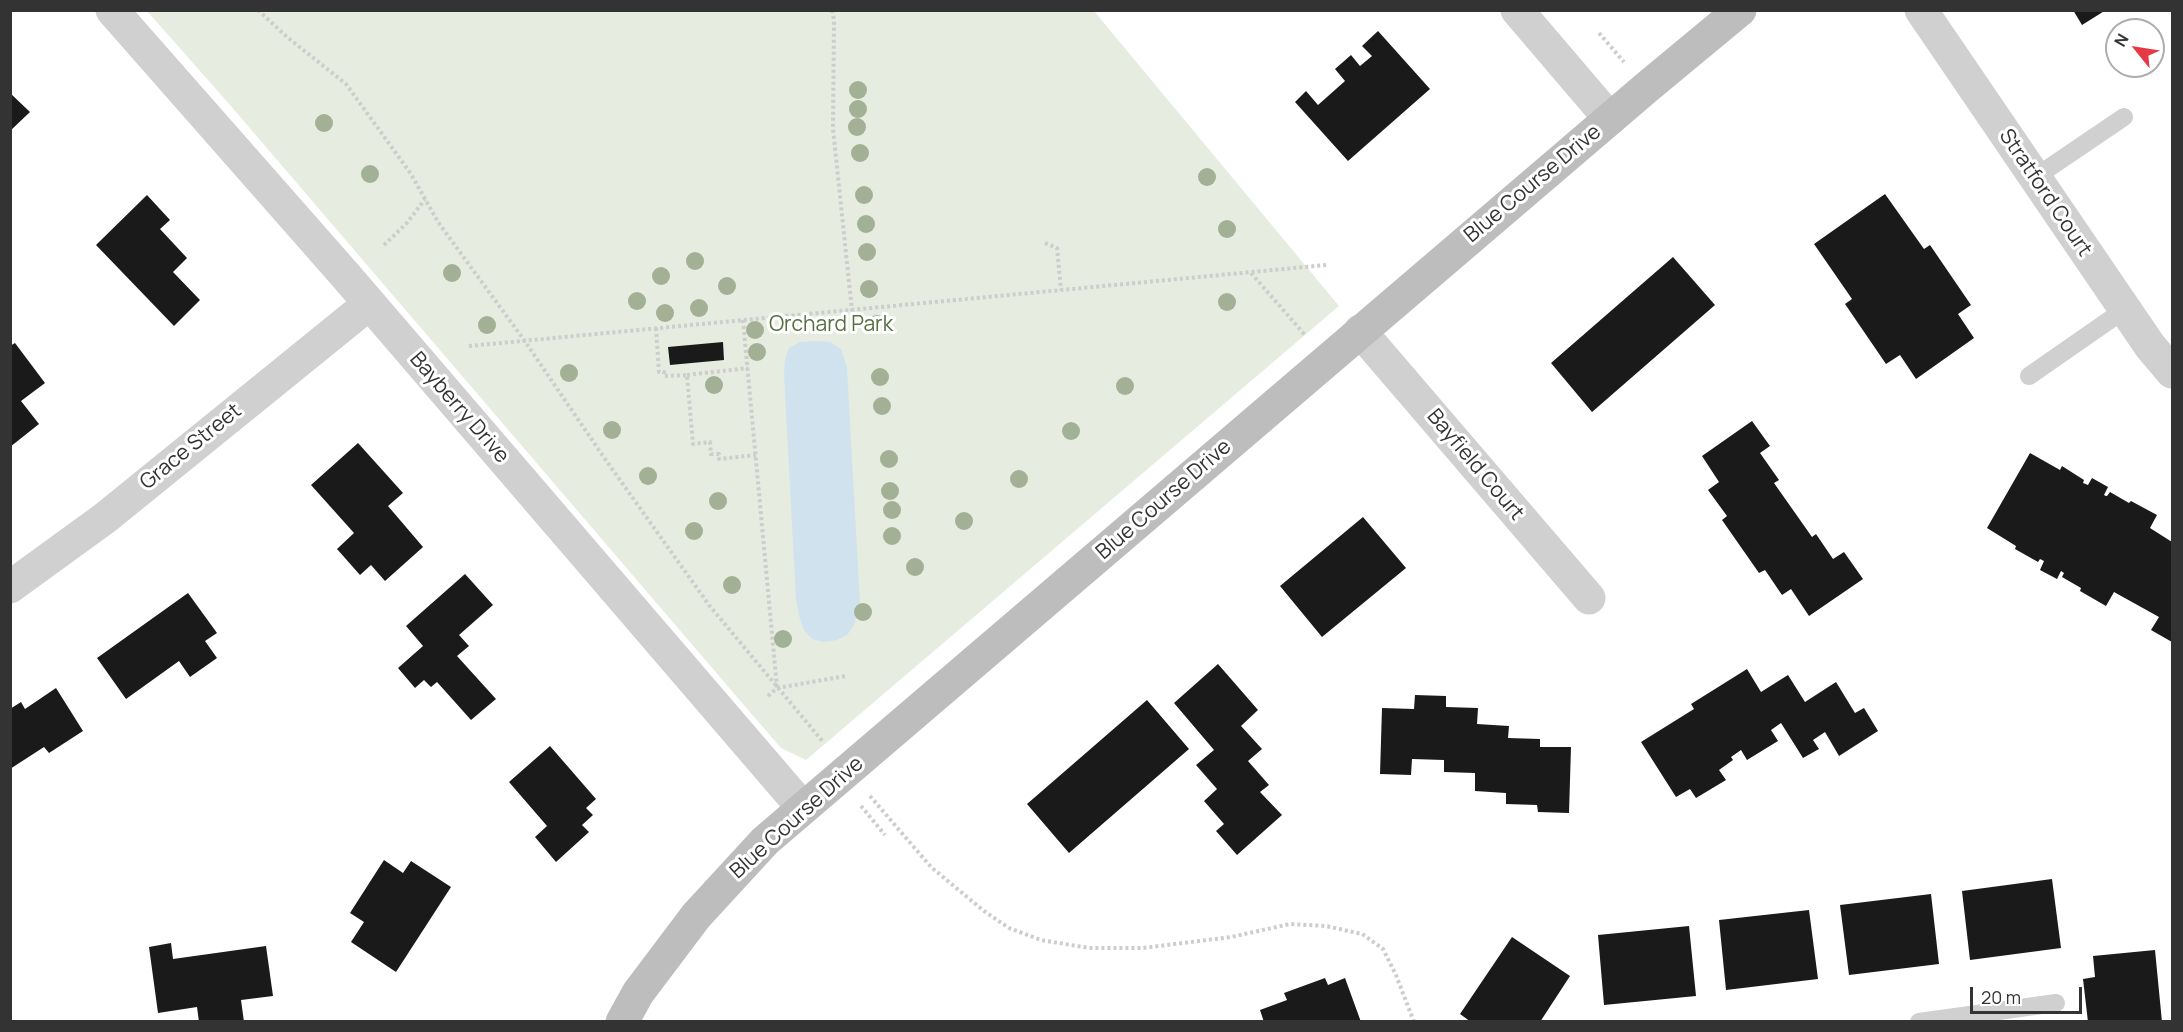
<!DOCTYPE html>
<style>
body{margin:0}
#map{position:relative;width:2183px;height:1032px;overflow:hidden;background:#fff;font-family:Manrope,sans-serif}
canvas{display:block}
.frame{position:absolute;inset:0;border:12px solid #333;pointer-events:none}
.north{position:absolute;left:2105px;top:18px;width:60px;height:60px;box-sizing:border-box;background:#fff;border:2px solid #adadad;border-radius:50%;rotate:300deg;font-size:16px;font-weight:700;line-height:24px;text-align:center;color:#333}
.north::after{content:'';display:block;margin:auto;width:21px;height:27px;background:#e63946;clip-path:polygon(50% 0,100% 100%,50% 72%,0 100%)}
.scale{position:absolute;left:1970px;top:987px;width:112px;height:27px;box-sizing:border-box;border:3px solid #333;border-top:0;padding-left:8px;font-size:18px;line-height:21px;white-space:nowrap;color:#333;-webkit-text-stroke:4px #fff;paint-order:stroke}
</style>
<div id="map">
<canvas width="2183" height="1032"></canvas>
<div class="frame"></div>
<div class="north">N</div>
<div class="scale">20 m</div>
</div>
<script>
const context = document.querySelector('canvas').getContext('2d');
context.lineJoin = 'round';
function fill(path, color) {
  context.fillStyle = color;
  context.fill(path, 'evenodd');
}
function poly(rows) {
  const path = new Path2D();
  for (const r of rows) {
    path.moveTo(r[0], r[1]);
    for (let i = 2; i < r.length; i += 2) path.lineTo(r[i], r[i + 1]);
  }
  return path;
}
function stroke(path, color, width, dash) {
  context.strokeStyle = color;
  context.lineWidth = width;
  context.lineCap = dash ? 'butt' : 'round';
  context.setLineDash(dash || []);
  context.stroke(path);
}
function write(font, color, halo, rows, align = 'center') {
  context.font = font + ' Manrope,sans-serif';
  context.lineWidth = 6;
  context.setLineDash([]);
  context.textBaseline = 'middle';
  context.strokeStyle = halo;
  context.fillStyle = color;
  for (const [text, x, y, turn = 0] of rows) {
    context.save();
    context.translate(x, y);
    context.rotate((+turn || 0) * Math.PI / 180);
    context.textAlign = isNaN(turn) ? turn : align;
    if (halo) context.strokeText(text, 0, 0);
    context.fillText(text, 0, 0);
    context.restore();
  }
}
const green = poly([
 [147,11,1094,11,1339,306,806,760,781,748,749,711,230,105]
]);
const water = poly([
 [815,341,830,342,841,349,847,367,860,604,854,625,847,635,837,640,823,642,812,639,804,630,800,619,796,600,784,374,785,360,789,348,800,342]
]);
const building = poly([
 [2073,10,2106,10,2082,25],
 [1378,31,1430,89,1348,161,1295,102,1306,91,1318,105,1345,81,1335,69,1351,55,1360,66,1372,56,1362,46],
 [10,93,30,112,10,131],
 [1885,194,1924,249,1930,245,1971,305,1958,314,1974,338,1916,379,1900,355,1886,364,1845,304,1852,299,1814,244],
 [147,195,170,220,160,229,187,258,173,272,200,300,174,326,96,245],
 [1673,257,1715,305,1592,412,1551,363],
 [723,342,724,360,670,365,668,347],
 [15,343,45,383,21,401,39,424,10,447,10,346],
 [1752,421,1770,446,1760,453,1779,480,1774,483,1812,537,1816,534,1833,559,1844,552,1863,579,1809,616,1791,589,1782,595,1765,570,1759,573,1722,520,1727,516,1708,490,1719,482,1702,456],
 [358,443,403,493,388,506,423,547,385,581,371,565,360,575,337,549,354,533,311,485],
 [2030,453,2060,470,2062,466,2084,480,2083,483,2088,485,2092,478,2108,487,2104,495,2106,496,2107,496,2110,492,2129,503,2131,501,2157,515,2150,528,2172,542,2172,642,2151,630,2159,617,2114,592,2106,606,2080,591,2081,588,2062,577,2064,573,2061,571,2057,579,2040,570,2044,561,2040,559,2038,562,2015,549,2016,546,1987,528],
 [1363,517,1406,568,1322,637,1280,586],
 [465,574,493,605,459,635,469,646,457,656,496,699,471,720,437,682,431,687,424,680,415,688,398,668,423,646,406,626],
 [188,593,217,633,205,641,217,658,190,677,179,661,126,699,97,658],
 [1218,664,1258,710,1241,726,1262,749,1248,761,1269,785,1260,792,1282,815,1237,855,1216,831,1224,824,1204,801,1217,789,1196,765,1214,750,1174,703],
 [1747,669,1761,692,1788,675,1805,702,1836,682,1855,713,1864,708,1878,731,1839,756,1825,732,1813,740,1819,749,1803,758,1781,723,1771,730,1778,741,1747,760,1741,750,1731,757,1733,760,1719,770,1726,780,1696,798,1690,789,1676,797,1641,742,1694,709,1691,704],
 [56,688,83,731,49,753,44,747,10,769,10,709,21,702,25,709],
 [1415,695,1446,696,1446,707,1478,708,1477,724,1509,726,1508,738,1540,739,1540,747,1571,747,1569,813,1538,812,1537,805,1506,804,1506,793,1475,791,1475,773,1444,772,1444,760,1412,759,1411,775,1380,774,1382,708,1414,709],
 [1147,700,1189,749,1069,853,1027,804],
 [550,746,596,799,586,808,593,815,582,825,589,832,556,862,535,837,547,826,509,782],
 [384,860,403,873,411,861,451,887,396,972,351,942,364,922,350,913],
 [2052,879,2061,948,1970,960,1962,891],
 [1931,894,1939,964,1849,975,1840,905],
 [1809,910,1818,979,1726,990,1719,920],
 [1689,926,1696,996,1604,1005,1598,935],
 [1512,937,1570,976,1540,1022,1471,1022,1460,1014],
 [171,943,173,959,266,946,273,996,241,1000,244,1022,199,1022,197,1007,158,1013,149,947],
 [2155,950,2162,1022,2088,1022,2083,979,2095,977,2093,956],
 [1325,978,1328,985,1345,978,1361,1022,1264,1022,1260,1010,1287,1000,1284,993]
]);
const path = poly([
 [258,10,287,37,346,84,411,174,438,222,524,340,605,459,709,605,824,743],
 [832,10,834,20,833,129,852,311],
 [1599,33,1624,62],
 [1045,243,1057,248,1061,290],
 [384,245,407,223,425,199],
 [1251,273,1305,335],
 [743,320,777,688],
 [656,328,659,372,664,372,664,376,687,375,693,444,710,442,711,454,719,454,719,459,756,455],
 [469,346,1326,265],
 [687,375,748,368],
 [768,696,777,688,846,676],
 [870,796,931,867,984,911,1009,928,1041,940,1089,948,1143,948,1231,937,1290,924,1326,926,1362,934,1383,949,1396,975,1414,1022],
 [861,806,885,835]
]);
const service = poly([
 [2034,178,2124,117],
 [2029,376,2124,310],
 [1919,1022,2056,1003]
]);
const minor = poly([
 [112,10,346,276,803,808],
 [1517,10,1610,119],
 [1921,10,2150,346,2172,372],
 [1360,331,1589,598],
 [10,587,105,518,369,304]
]);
const secondary = poly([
 [622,1022,638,993,696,916,765,841,1646,88,1740,10]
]);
const trees = [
 [858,90],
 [858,109],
 [324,123],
 [857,127],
 [860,153],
 [370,174],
 [1207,177],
 [864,195],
 [866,224],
 [1227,229],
 [867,252],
 [695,261],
 [452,273],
 [661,276],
 [727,286],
 [869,289],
 [637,301],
 [1227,302],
 [699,308],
 [665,313],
 [877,324],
 [487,325],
 [755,330],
 [757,352],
 [569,373],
 [880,377],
 [714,385],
 [1125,386],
 [882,406],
 [612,430],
 [1071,431],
 [889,459],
 [648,476],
 [1019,479],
 [890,491],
 [718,501],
 [892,510],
 [964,521],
 [694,531],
 [892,536],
 [915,567],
 [732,585],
 [863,612],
 [783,639]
];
const streetNames = [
 ["Blue Course Drive",1533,184,-40],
 ["Stratford Court",2045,193,56],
 ["Bayberry Drive",459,408,49],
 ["Grace Street",191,447,-39],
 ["Bayfield Court",1475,465,50],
 ["Blue Course Drive",1164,500,-41],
 ["Blue Course Drive",797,818,-42]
];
const parkNames = [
 ["Orchard Park",831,325]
];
fill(green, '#e6ecdf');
fill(water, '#cfe2ee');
fill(building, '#1a1a1a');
stroke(path, '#cdcdcd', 4, [3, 3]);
stroke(service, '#d0d0d0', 18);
stroke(minor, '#d0d0d0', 33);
stroke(secondary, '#bdbdbd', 33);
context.fillStyle = '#a2b095';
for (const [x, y] of trees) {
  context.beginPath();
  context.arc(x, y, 9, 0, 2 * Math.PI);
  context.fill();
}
write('21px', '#333', '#fff', streetNames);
write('21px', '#56703f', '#fff', parkNames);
</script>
